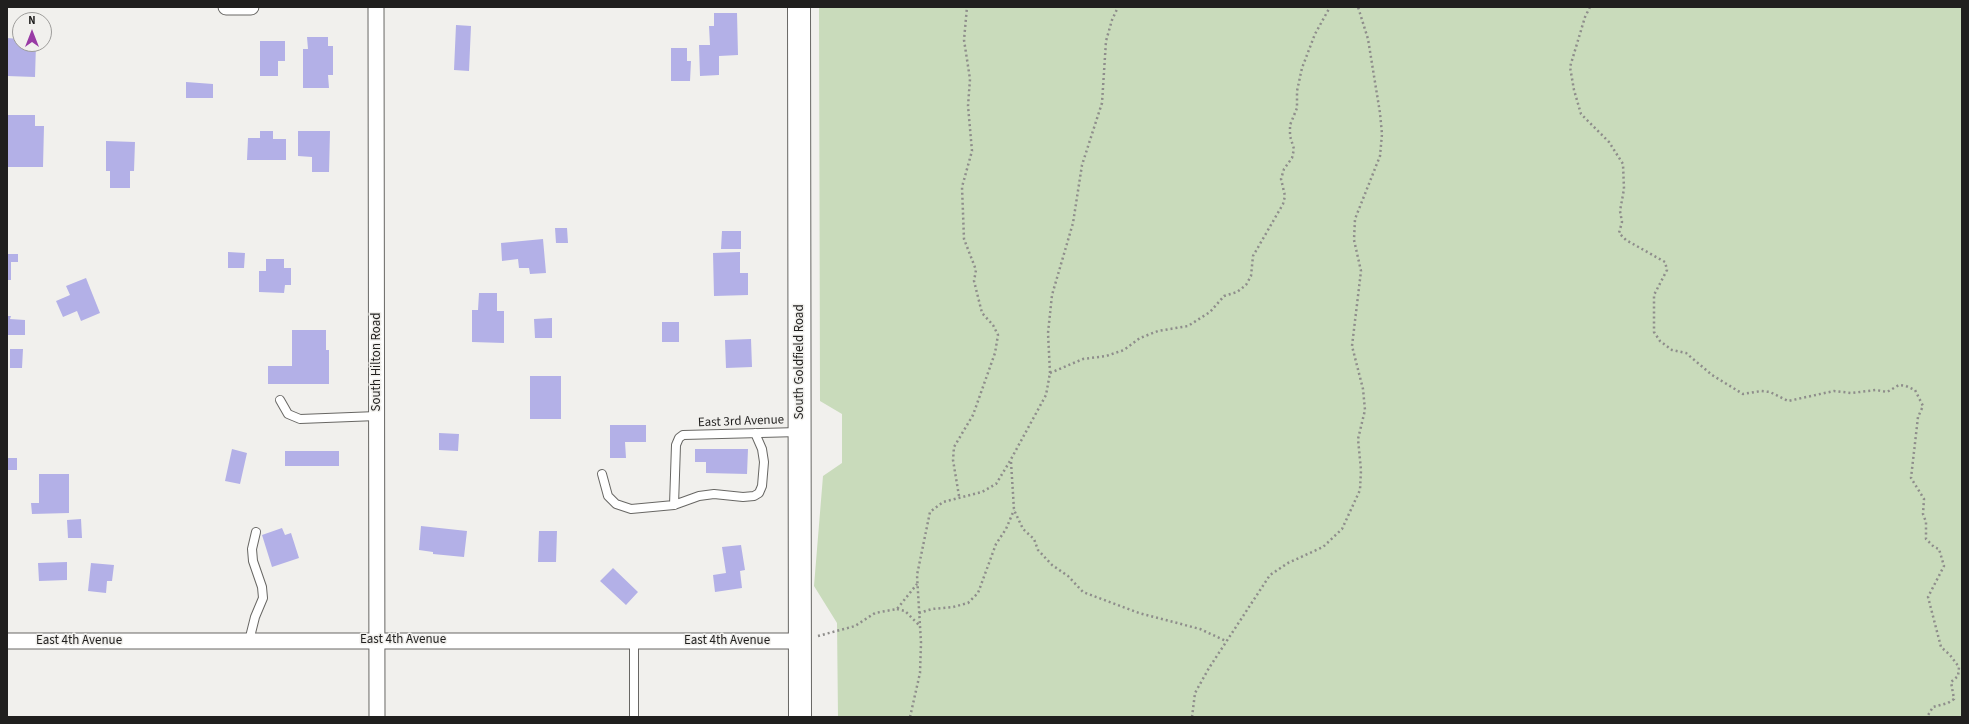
<!DOCTYPE html>
<style>
body{margin:0}
#map{position:relative;width:1969px;height:724px;overflow:hidden;background:#f1f0ed;font-family:"Source Sans 3",sans-serif}
canvas{display:block}
.frame{position:absolute;inset:0;border:8px solid #201f1e;pointer-events:none}
.north{position:absolute;left:12px;top:12px;width:40px;height:40px;box-sizing:border-box;background:#f1f0ed;border:1px solid #9d9c9a;border-radius:50%;rotate:0deg;font-size:11px;font-weight:700;line-height:16px;text-align:center;color:#201f1e}
.north::after{content:'';display:block;margin:auto;width:14px;height:18px;background:#993ba5;clip-path:polygon(50% 0,100% 100%,50% 72%,0 100%)}
</style>
<div id="map">
<canvas width="1969" height="724"></canvas>
<div class="frame"></div>
<div class="north">N</div>
</div>
<script>
const context = document.querySelector('canvas').getContext('2d');
context.lineJoin = 'round';
function fill(path, color) {
  context.fillStyle = color;
  context.fill(path, 'evenodd');
}
function poly(rows) {
  const path = new Path2D();
  for (const r of rows) {
    path.moveTo(r[0], r[1]);
    for (let i = 2; i < r.length; i += 2) path.lineTo(r[i], r[i + 1]);
  }
  return path;
}
function stroke(path, color, width, dash) {
  context.strokeStyle = color;
  context.lineWidth = width;
  context.lineCap = dash ? 'butt' : 'round';
  context.setLineDash(dash || []);
  context.stroke(path);
}
function write(font, color, halo, rows, align = 'center') {
  context.font = font + ' "Source Sans 3",sans-serif';
  context.lineWidth = 3;
  context.setLineDash([]);
  context.textBaseline = 'middle';
  context.strokeStyle = halo;
  context.fillStyle = color;
  for (const [text, x, y, turn = 0] of rows) {
    context.save();
    context.translate(x, y);
    context.rotate((+turn || 0) * Math.PI / 180);
    context.textAlign = isNaN(turn) ? turn : align;
    if (halo) context.strokeText(text, 0, 0);
    context.fillText(text, 0, 0);
    context.restore();
  }
}
const green = poly([
 [819,7,1962,7,1962,717,838,717,837,623,814,586,823,476,842,463,842,414,820,401]
]);
const building = poly([
 [714,13,737,13,738,55,719,56,719,75,700,76,699,45,710,45,709,26,714,26],
 [456,25,471,26,469,71,454,70],
 [307,37,328,37,328,46,333,46,333,75,328,75,329,88,303,88,303,49,308,49],
 [7,38,20,39,20,44,36,44,35,77,7,76],
 [260,41,285,41,285,61,278,61,278,76,260,76],
 [671,48,687,48,687,61,691,61,690,81,671,81],
 [186,82,213,84,213,98,186,98],
 [7,115,35,115,35,126,44,126,43,167,7,167],
 [260,131,273,131,273,139,286,139,286,160,247,160,248,138,260,138],
 [298,131,330,131,329,172,312,172,312,157,298,156],
 [106,141,135,142,134,171,130,171,130,188,110,188,110,171,106,171],
 [555,228,567,228,568,243,556,243],
 [722,231,741,231,741,249,721,249],
 [543,239,546,273,530,274,529,268,519,268,518,259,502,261,501,243],
 [228,252,245,253,244,268,228,268],
 [740,252,740,273,748,273,748,295,714,296,713,253],
 [7,254,18,254,18,262,11,262,11,280,7,280],
 [266,259,284,259,284,268,291,268,291,285,285,285,284,293,259,292,259,271,266,271],
 [86,278,100,313,81,321,77,311,63,317,56,301,70,295,66,286],
 [479,293,497,293,497,311,504,311,504,343,472,342,472,310,478,310],
 [7,316,11,316,10,319,25,320,25,335,7,335],
 [552,318,552,338,535,338,534,319],
 [662,322,679,322,679,342,662,342],
 [292,330,326,330,326,350,329,350,329,384,268,384,268,366,292,366],
 [751,339,752,367,726,368,725,340],
 [10,349,23,349,22,368,10,368],
 [530,376,561,376,561,419,530,419],
 [610,425,646,425,646,442,625,442,626,458,610,458],
 [439,433,459,434,458,451,439,450],
 [232,449,247,453,240,484,225,481],
 [695,449,748,449,747,474,706,473,706,462,695,462],
 [285,451,339,451,339,466,285,466],
 [7,458,17,458,17,470,7,470],
 [39,474,69,474,69,513,32,514,31,503,39,503],
 [81,519,82,538,68,538,67,520],
 [421,526,467,531,464,557,433,554,433,552,419,550],
 [282,528,285,535,291,533,299,558,272,567,262,535],
 [539,531,557,531,556,562,538,562],
 [741,545,745,570,740,571,742,588,715,592,713,575,726,573,722,547],
 [67,562,67,580,39,581,38,563],
 [91,563,114,565,112,581,107,581,106,593,88,591],
 [613,568,638,592,626,605,600,581]
]);
const path = poly([
 [1590,7,1585,17,1570,67,1574,90,1581,114,1609,142,1623,164,1624,189,1620,211,1622,222,1619,233,1626,240,1665,262,1667,270,1654,295,1654,332,1660,341,1672,350,1686,353,1712,375,1743,394,1761,391,1770,392,1788,401,1834,391,1851,393,1876,390,1887,392,1899,385,1906,386,1915,390,1923,406,1918,417,1911,478,1924,499,1923,514,1926,522,1926,539,1934,547,1939,549,1944,566,1928,597,1941,647,1950,655,1959,667,1958,676,1951,682,1954,699,1948,703,1933,707,1927,717],
 [1050,373,1083,359,1106,356,1124,350,1140,338,1158,331,1188,326,1210,312,1224,296,1237,292,1246,285,1251,276,1253,256,1283,204,1285,196,1281,179,1284,169,1292,158,1294,149,1290,136,1290,125,1297,108,1297,91,1302,68,1315,34,1330,7],
 [1011,462,1014,510,1023,529,1034,539,1038,550,1052,565,1068,576,1083,592,1139,613,1200,629,1226,641],
 [959,496,953,460,954,447,973,415,995,353,998,335,993,325,982,313,974,281,976,270,964,239,962,187,972,151,968,106,970,79,964,40,967,7],
 [897,609,905,611,920,626],
 [919,613,932,609,953,607,968,603,978,593,996,544,1006,529,1014,510],
 [818,636,855,626,875,613,897,609,917,584],
 [910,717,920,673,921,643,917,575,930,512,943,502,982,492,996,484,1010,461,1046,395,1050,373,1048,333,1052,295,1073,223,1082,165,1102,103,1106,41,1112,20,1118,7],
 [1192,717,1195,693,1209,668,1270,575,1288,563,1323,547,1342,529,1360,490,1361,470,1358,439,1365,410,1363,389,1352,346,1361,271,1354,240,1355,219,1380,156,1382,134,1380,113,1368,39,1358,7]
]);
const lane = poly([
 [280,400,288,414,300,419,377,416],
 [602,474,608,496,616,504,631,509,674,505,699,496,714,494,743,497,754,496,759,493,762,486,764,462,762,449,755,433],
 [674,505,676,445,679,438,683,435,799,432],
 [249,641,255,617,263,598,262,587,253,561,252,549,256,532],
 [634,717,634,641]
]);
const street = poly([
 [226,7,251,7],
 [376,7,377,717],
 [7,641,800,641]
]);
const secondary = poly([
 [799,7,800,717]
]);
const streetNames = [
 ["South Hilton Road",377,362,-90],
 ["South Goldfield Road",800,362,-90],
 ["East 3rd Avenue",741,422,-2],
 ["East 4th Avenue",403,640],
 ["East 4th Avenue",79,641],
 ["East 4th Avenue",727,641]
];
fill(green, '#c9dbbb');
fill(building, '#b3b0e7');
stroke(lane, '#686764', 10);
stroke(street, '#686764', 17);
stroke(secondary, '#686764', 24);
stroke(path, '#8e8d8b', 2.5, [2, 3]);
stroke(lane, '#fff', 8);
stroke(street, '#fff', 15);
stroke(secondary, '#fff', 22);
write('13px', '#201f1e', '#f1f0ed', streetNames);
</script>
